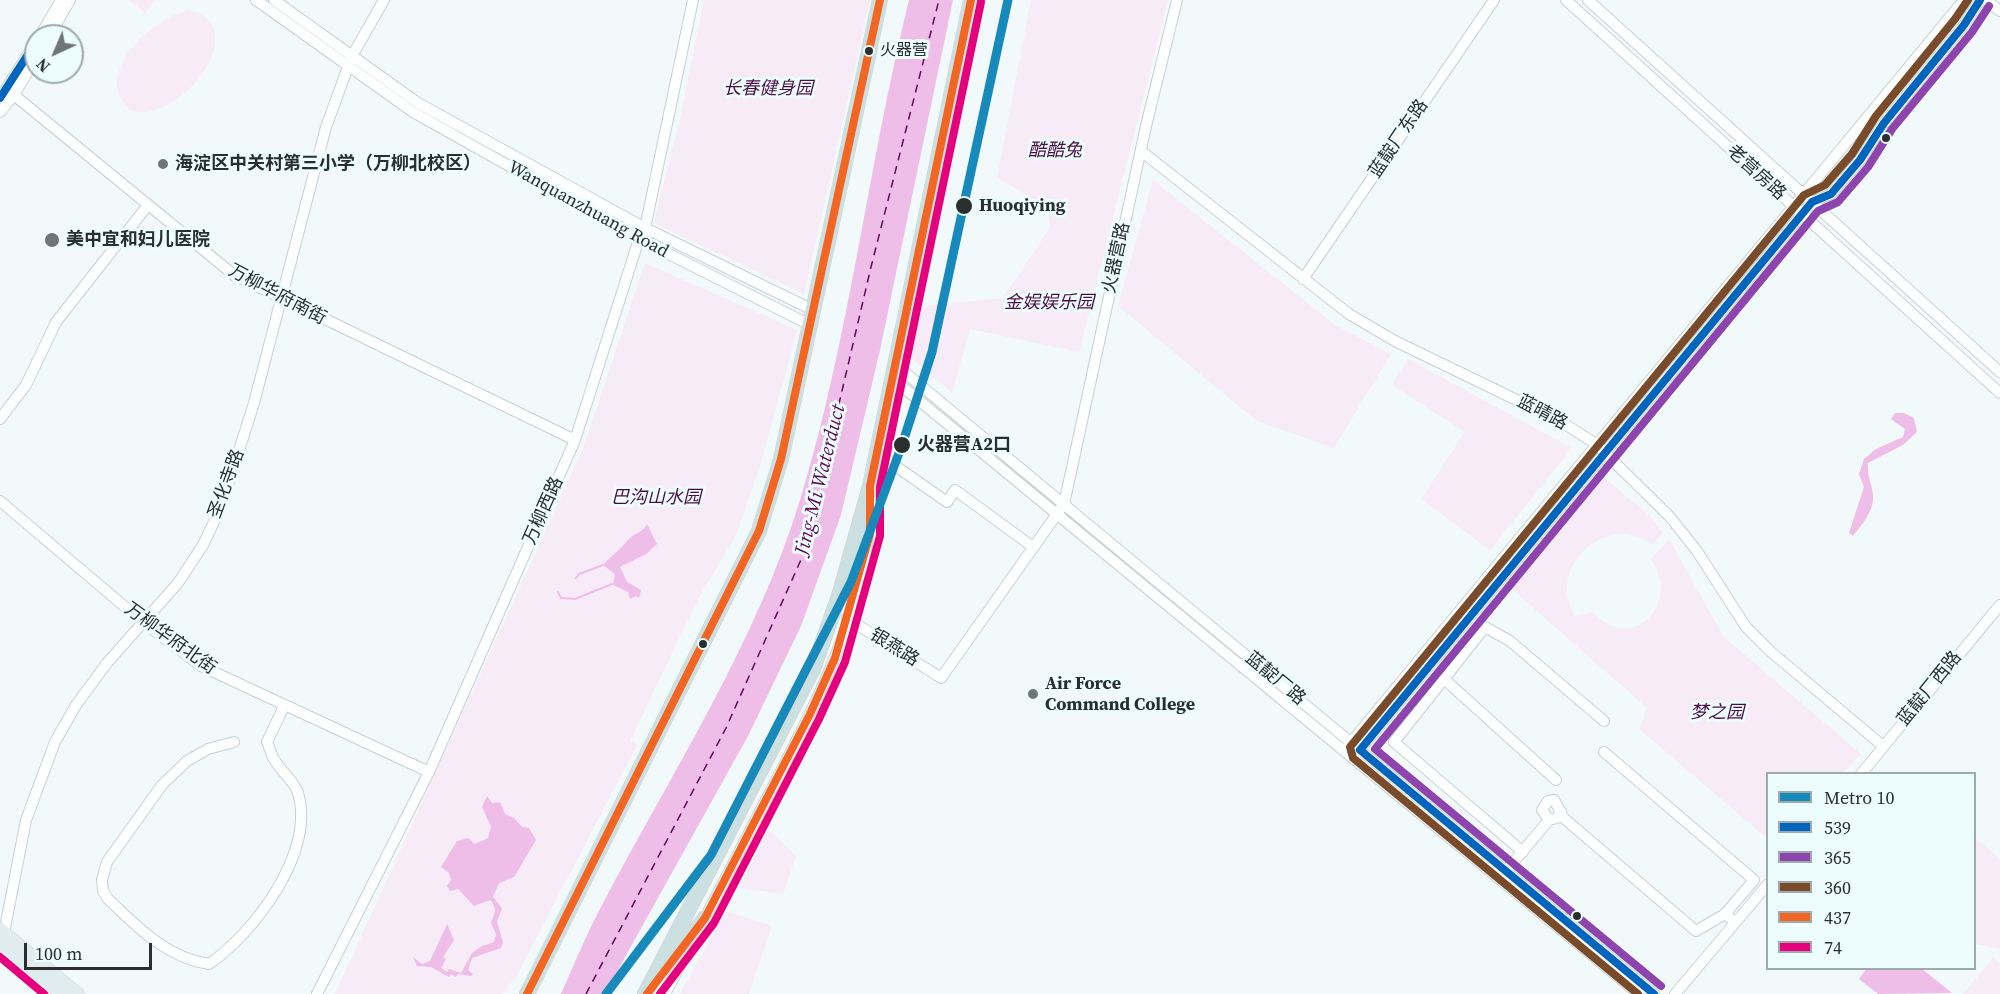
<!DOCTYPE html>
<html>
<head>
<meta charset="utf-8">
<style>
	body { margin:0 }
	#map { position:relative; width:2000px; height:994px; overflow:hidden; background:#f1f9fa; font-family:"Source Serif 4",serif }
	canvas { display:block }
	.legend { position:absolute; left:1766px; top:772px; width:210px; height:198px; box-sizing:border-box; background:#edfcfe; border:2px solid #9faaab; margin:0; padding:8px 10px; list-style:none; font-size:18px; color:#292e2f }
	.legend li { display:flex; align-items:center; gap:12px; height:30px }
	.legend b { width:30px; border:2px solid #9faaab }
	.north { position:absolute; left:24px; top:24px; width:60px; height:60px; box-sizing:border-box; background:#edfcfe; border:2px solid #9faaab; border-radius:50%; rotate:224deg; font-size:16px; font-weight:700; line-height:24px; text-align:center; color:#292e2f }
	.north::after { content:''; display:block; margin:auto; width:21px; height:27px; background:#6f7576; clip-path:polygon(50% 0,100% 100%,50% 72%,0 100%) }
	.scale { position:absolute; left:24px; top:943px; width:128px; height:27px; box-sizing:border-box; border:3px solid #292e2f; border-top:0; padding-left:8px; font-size:18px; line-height:21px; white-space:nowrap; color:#292e2f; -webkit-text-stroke:4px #edfcfe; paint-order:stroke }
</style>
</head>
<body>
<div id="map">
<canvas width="2000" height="994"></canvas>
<ul class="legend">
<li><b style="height:8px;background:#178abb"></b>Metro 10</li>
<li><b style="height:8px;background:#0065bd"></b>539</li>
<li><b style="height:8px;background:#8e44ad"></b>365</li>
<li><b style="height:8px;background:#7a4b2a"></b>360</li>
<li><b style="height:8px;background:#f26522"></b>437</li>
<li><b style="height:8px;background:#e5007d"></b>74</li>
</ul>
<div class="north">N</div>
<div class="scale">100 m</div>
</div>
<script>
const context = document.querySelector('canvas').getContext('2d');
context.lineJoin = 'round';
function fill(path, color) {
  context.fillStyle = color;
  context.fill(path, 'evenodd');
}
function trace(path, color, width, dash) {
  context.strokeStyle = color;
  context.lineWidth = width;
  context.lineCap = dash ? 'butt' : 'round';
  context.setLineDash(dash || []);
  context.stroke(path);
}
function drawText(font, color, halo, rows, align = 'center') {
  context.font = font + ' "Source Serif 4","Noto Sans SC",serif';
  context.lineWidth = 6;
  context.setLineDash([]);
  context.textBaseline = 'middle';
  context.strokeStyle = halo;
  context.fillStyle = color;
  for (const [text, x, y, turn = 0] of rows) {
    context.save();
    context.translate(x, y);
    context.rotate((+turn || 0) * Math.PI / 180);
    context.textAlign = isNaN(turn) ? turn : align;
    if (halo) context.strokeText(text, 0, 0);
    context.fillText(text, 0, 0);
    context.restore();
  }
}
fill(new Path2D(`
	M 129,0 L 155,0 L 145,13 Z
	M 704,0 L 870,0 L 804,294 L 654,223 L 679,123 Z
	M 1031,0 L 1168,0 L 1079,352 L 970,329 L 952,393 L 909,356 L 923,306 L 1003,298 L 1050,227 L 1047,207 L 997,178 Z
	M 189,10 C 257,28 177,128 130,110 C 90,74 152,18 189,10 Z
	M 1153,180 L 1335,325 L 1391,354 L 1334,448 L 1257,421 L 1118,306 Z
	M 645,263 L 797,330 L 760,466 L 737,533 L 697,601 L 630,741 L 637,745 L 517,975 L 503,994 L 335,994 L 584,446 Z
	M 1408,359 L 1572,448 L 1490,550 L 1421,499 L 1465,432 L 1392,385 Z
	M 1601,475 L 1649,515 L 1663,533 L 1653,544 C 1646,541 1639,536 1631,535 C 1597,528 1561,562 1568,598 C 1569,604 1572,610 1574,616 L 1593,612 C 1632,655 1682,604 1651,559 L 1669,539 L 1723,636 L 1861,754 L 1843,773 L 1768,774 L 1767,838 L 1639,729 L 1647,708 L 1506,584 Z
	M 768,829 L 796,856 L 783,894 L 739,888 Z
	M 1974,837 L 2000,859 L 2000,949 L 1975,944 Z
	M 726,911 L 772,926 L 749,994 L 680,994 Z
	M 1993,958 L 2000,964 L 2000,994 L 1963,994 Z`), '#f7ebf8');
fill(new Path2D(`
	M 909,0 L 953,0 L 880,350 L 841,515 L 801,626 L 748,736 L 619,968 L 609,994 L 561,994 C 574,965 586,935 601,907 C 671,773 755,646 800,500 C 850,337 868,165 909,0 Z
	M 1895,413 L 1904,413 L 1914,418 L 1917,432 L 1903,445 L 1868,463 C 1867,479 1873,485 1873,497 C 1874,511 1861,526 1853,536 L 1849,533 L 1864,487 L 1859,474 L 1864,459 L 1876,449 L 1903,437 L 1905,429 L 1891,419 Z
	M 647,524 L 657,544 L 646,554 L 620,567 L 627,582 L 641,590 L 639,598 L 636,596 L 630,599 L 628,592 L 613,585 L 615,574 L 603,565 C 612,555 619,551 628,540 C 634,533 643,533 647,524 Z
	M 487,796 L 492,803 L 500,802 L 505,814 L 514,818 L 522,827 L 529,828 L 536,840 L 514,877 L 499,883 L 493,897 L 502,908 L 497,922 L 503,942 L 501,948 L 472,958 L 468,970 L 473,974 L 471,976 L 458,974 L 456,977 L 451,974 L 449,977 L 431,967 L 417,966 L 413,957 L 422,964 L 430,961 L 447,924 L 454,940 L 443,957 L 446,959 L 441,968 L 447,972 L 449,969 L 461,973 L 472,953 L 482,946 L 494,942 L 496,934 L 491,923 C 495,913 498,908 490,900 L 474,906 L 458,889 L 450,891 L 447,886 L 451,880 L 449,873 L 441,867 L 457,841 L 468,838 L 475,844 L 488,838 L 491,827 L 482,807 Z
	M 1867,968 L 1922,969 L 1952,993 L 1878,994 L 1859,979 Z`), '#eebee8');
trace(new Path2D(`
	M 576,578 L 579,574 L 603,565
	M 558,592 L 561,598 L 575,599 L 612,584`), '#eebee8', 2);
trace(new Path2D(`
	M 586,994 L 726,728 L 804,553 L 871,267 L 939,0`), '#5f0a58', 1.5, [8, 6]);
const minor = new Path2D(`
	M 256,0 L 413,112 L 639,239 L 810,325
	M 274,0 L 418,103 L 645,228 L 813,310
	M 1566,0 L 2000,393
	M 1588,0 L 2000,372
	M 1986,0 L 2000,11
	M 40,36 L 61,0
	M 49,36 L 70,0
	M 14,95 L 234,275 L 575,440
	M 0,98 L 36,42
	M 0,112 L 14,95 L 36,58
	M 1141,151 L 1349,314 L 1395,341 L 1560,421 L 1596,444 L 1670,517 L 1697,551 L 1746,627 L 1770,651 L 1883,746
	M 1303,279 L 1494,0
	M 896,365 L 1654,994
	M 893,379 L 1639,994
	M 0,419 L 26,385 L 56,322 L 148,205
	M 877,453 L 947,502 L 955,490 L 1033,547
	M 0,501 L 144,623 L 201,666 L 429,772
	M 847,618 L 941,678 L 1064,504 L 1146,126 L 1177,0
	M 1444,679 L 1394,742 L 1523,852
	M 234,742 L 208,749 L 187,761 L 162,785 L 107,862 L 102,880 L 103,891 L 108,899 C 137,927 167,958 209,964 C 254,933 316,852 298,793 C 294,780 280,771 274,759 C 271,754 269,747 267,742 L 284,706
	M 1344,751 L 1964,0
	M 1604,752 L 1754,880 L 1725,914
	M 1353,758 L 1812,202 L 1831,194 L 1860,160 L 1884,123 L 1964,25 L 1980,0
	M 1861,774 L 2000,605
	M 1556,780 L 1444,679 L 1485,627 L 1510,641 L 1604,721
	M 1559,814 L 1696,931 L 1725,914 L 1735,922
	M 1505,877 L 1506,871 L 1549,820 L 1557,818 L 1561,812 L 1554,800 L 1548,801 L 1542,810 L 1549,820
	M 703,922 C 725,880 746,838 768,796 C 814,708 871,601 870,500
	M 4,933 L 26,820 L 55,742 L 76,705 L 107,663 L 178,583 L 203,545 L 221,507 L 254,403 L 326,127 L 352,56 L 384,0
	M 317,994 L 429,772 L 575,440 L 639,239 L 645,228 L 693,0
	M 665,994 L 690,946
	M 1675,994 L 1768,884`);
const major = new Path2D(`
	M 0,930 L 77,994
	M 0,943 L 60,994`);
const highway = new Path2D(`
	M 667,968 L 705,918
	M 527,994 L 759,531 L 781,459 L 880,0
	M 645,994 L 813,669 L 839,596 L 870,486 L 971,0`);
trace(minor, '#cad0d1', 12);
trace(major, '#cfd3d4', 15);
trace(highway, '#cfd3d4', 16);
trace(minor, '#fdfefe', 10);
trace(major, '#e0ecee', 14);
trace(highway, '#cce0e2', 15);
trace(new Path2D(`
	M 0,98 L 36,42
	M 1654,994 L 1360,750 L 1812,202 L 1831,194 L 1860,160 L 1884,123 L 1964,25 L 1980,0`), '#0065bd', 8);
trace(new Path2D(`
	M 1661,986 L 1375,749 L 1818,211 L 1838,202 L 1868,167 L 1892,129 L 1972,32 L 1989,6`), '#8e44ad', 8);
trace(new Path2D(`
	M 1638,994 L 1353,758 L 1350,747 L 1804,195 L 1825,185 L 1852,154 L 1876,116 L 1955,19 L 1968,0`), '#7a4b2a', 8);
trace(new Path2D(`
	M 527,994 L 759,531 L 781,459 L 880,0
	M 647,994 L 705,918 L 810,714 L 835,658 L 870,534 L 870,486 L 971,0`), '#f26522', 8);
trace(new Path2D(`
	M 0,957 L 44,994
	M 660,994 L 714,923 L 819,719 L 845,662 L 880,536 L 880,487 L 981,2`), '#e5007d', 8);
trace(new Path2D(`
	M 606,994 L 711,855 L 851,582 L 902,445 L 932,352 L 1008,0`), '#178abb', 9);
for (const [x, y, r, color] of [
	[869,51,5,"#292e2f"],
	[1886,138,5,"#292e2f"],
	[163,164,6,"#6f7576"],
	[964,206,9,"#292e2f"],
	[52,240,8,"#6f7576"],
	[902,445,9,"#292e2f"],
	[703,644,5,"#292e2f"],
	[1033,694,6,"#6f7576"],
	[1577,916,5,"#292e2f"]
]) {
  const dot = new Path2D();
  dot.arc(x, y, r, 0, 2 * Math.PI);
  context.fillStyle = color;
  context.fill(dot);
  trace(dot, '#edfcfe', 2);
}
drawText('16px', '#292e2f', '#edfcfe', [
	["火器营",880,51]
], 'left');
drawText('italic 18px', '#4b0d45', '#edfcfe', [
	["长春健身园",768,89],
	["酷酷兔",1055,151],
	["金娱娱乐园",1049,303],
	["巴沟山水园",656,498],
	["梦之园",1717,713]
]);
drawText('18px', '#292e2f', '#edfcfe', [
	["蓝靛厂东路",1399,139,-56],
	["老营房路",1756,173,42],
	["Wanquanzhuang Road",588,210,29],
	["火器营路",1117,258,-78],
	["万柳华府南街",277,295,28],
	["蓝晴路",1542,413,28],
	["圣化寺路",227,484,-70],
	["万柳西路",544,511,-66],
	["万柳华府北街",170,639,36],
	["银燕路",894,648,32],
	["蓝靛厂路",1275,679,40],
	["蓝靛厂西路",1930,689,-51]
]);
drawText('bold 18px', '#292e2f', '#edfcfe', [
	["海淀区中关村第三小学（万柳北校区）",175,164],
	["美中宜和妇儿医院",66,240],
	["Air Force",1045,684],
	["Command College",1045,705]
], 'left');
drawText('bold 18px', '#292e2f', '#edfcfe', [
	["Huoqiying",979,206],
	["火器营A2口",917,445]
], 'left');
drawText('italic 20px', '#5f0a58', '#edfcfe', [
	["Jing-Mi Waterduct",821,480,-76]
]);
</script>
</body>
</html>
